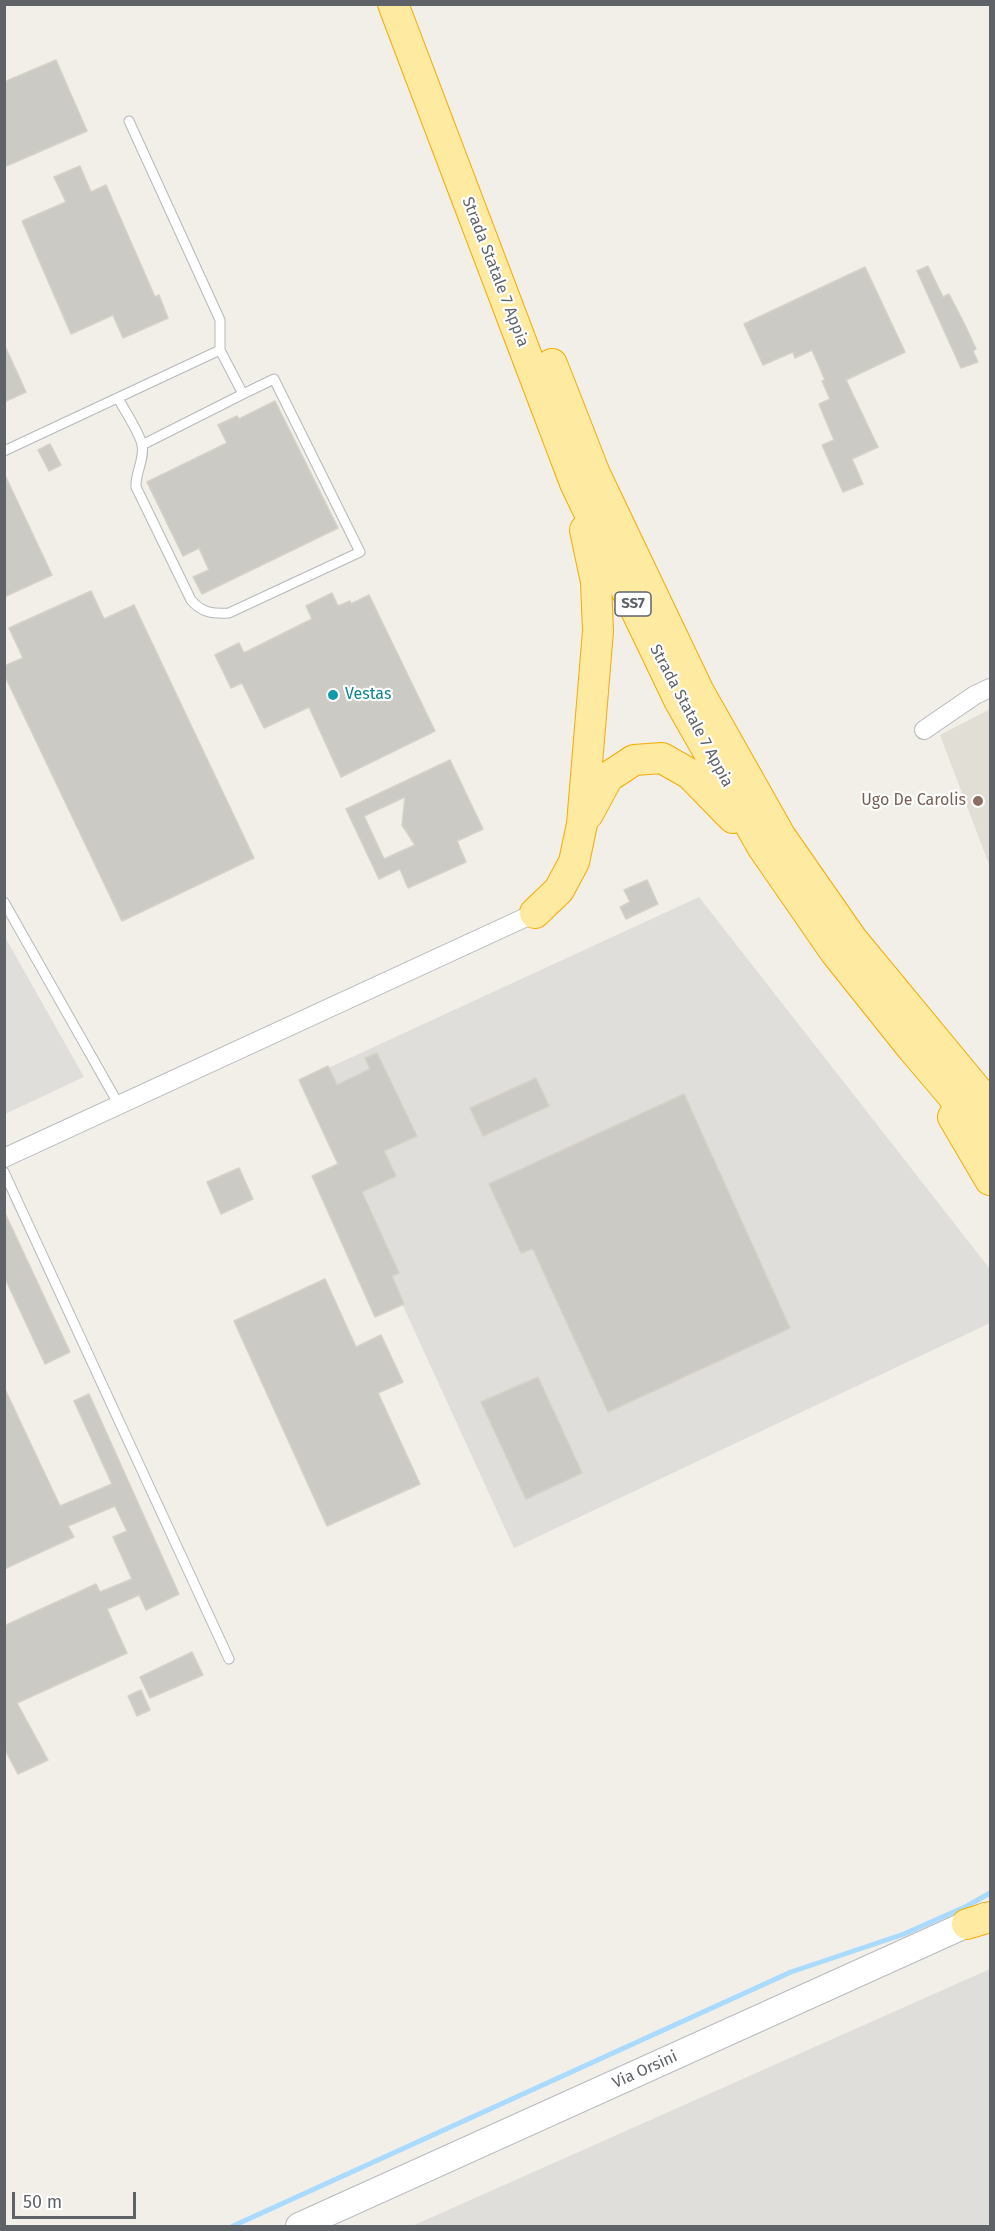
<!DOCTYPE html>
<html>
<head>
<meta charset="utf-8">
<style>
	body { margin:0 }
	#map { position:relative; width:995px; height:2231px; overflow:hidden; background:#f1efe8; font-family:"Fira Sans",sans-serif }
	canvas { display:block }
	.frame { position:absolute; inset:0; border:6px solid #5f6368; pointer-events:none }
	.scale { position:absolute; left:12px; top:2192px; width:124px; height:27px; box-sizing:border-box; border:3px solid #5f6368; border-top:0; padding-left:8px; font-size:18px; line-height:21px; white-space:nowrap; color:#5f6368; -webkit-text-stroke:4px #fff; paint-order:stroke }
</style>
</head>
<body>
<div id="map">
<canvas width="995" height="2231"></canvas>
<div class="frame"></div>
<div class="scale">50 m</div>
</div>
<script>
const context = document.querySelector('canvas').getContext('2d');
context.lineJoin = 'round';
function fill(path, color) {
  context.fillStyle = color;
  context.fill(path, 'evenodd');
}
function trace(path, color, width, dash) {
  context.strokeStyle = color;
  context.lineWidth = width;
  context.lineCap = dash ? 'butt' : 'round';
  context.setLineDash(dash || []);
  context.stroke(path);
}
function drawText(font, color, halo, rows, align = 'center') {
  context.font = font + ' "Fira Sans",sans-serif';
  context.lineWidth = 4.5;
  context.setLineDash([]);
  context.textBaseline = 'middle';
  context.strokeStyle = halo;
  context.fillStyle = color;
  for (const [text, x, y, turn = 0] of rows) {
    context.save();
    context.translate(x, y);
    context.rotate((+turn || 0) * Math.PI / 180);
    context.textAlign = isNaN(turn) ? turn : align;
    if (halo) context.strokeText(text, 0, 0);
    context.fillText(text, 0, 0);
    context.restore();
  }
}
fill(new Path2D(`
	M 699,897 L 990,1269 L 990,1323 L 514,1548 L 300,1081 Z
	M 5,937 L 84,1077 L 5,1114 L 4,1114 Z
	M 990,1969 L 990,2226 L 412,2226 Z`), '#e0deda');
fill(new Path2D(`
	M 990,709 L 990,867 L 940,735 Z`), '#e1ded6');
trace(new Path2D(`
	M 233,2226 L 791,1972 L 904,1934 L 967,1906 L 990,1893`), '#aadaff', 5);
const building = new Path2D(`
	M 56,60 L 87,131 L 4,167 L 4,82 Z
	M 80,166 L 91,192 L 106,185 L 155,297 L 159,295 L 168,318 L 123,338 L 113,315 L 71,334 L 22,221 L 66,202 L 54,177 Z
	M 928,266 L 943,297 L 949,294 L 965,325 L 976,349 L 973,351 L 978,362 L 961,368 L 917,271 Z
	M 865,267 L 905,352 L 846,380 L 878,447 L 852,459 L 863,484 L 843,492 L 822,445 L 834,440 L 819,404 L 830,399 L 822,381 L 825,380 L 812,350 L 795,358 L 793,352 L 763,365 L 744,324 Z
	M 4,344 L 26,392 L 4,402 Z
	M 275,401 L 338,528 L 202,594 L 193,577 L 209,570 L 199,548 L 183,556 L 147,482 L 227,443 L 218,425 L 237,416 L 239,419 Z
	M 50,444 L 61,465 L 49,471 L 38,450 Z
	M 4,473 L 52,575 L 4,597 Z
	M 91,591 L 104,619 L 134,605 L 254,858 L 122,921 L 4,674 L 4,666 L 23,658 L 9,628 Z
	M 332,593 L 338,606 L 350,601 L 351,604 L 369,595 L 435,731 L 341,777 L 309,707 L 264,728 L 242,683 L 231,688 L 215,655 L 239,643 L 244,653 L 312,619 L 306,606 Z
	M 450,760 L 483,829 L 457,841 L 466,862 L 408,888 L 400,869 L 379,879 L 346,809 ZM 405,797 L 402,825 L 415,845 L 384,859 L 364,816 Z
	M 647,880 L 658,904 L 626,919 L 620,907 L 630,902 L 624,890 Z
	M 377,1053 L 417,1136 L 384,1151 L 396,1176 L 362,1192 L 399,1273 L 392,1276 L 404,1304 L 375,1317 L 312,1176 L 338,1164 L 299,1080 L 328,1066 L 337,1085 L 370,1069 L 365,1058 Z
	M 536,1078 L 549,1106 L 483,1136 L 470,1108 Z
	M 684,1094 L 790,1328 L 608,1412 L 533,1249 L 521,1253 L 489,1184 Z
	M 239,1168 L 253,1199 L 221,1214 L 207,1182 Z
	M 4,1211 L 70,1352 L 45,1364 L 4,1276 Z
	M 325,1279 L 356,1347 L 381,1335 L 403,1382 L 378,1393 L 420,1484 L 327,1526 L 234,1321 Z
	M 538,1377 L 582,1473 L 526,1499 L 481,1402 Z
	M 4,1387 L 60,1506 L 112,1484 L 74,1401 L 89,1394 L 179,1594 L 146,1610 L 139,1595 L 107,1609 L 127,1653 L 17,1703 L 48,1760 L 18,1774 L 4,1748 L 4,1626 L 96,1584 L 100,1592 L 132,1579 L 113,1537 L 127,1531 L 115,1506 L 68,1526 L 74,1537 L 4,1569 Z
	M 192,1652 L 203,1675 L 150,1698 L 140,1677 Z
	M 141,1690 L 150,1710 L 137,1716 L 128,1696 Z`);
fill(building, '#cccac5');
trace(building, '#d6d1c6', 1.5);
const service = new Path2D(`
	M 118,398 C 124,410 140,433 142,445 C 145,459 135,473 136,487 L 191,600 C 202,613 213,614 229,613 L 360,552 L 274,379 L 243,394 L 220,350
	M 142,445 L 243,394
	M 4,451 L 220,350 L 220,320 L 129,121
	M 4,902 L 119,1105
	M 4,1172 L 229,1659`);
const minor = new Path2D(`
	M 924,730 L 975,695 L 990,688
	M 4,1158 L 535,913`);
const secondary = new Path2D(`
	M 299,2226 L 985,1916`);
const trunk = new Path2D(`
	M 393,4 L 575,483 L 679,700 L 763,848 L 835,952 L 911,1047 L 990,1140
	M 552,364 L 595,474 L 698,690 L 781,837 L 852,939 L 990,1106
	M 588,814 L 608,777 L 634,760 L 662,758 L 690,774 L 733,818
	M 535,913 L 559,890 L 574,862 L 582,824 L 598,631 L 596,582 L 585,530
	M 953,1117 L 990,1180
	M 967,1924 L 990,1917`);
trace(service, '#b5b8bc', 11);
trace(minor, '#b5b8bc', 20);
trace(secondary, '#b6babf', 28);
trace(trunk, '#f9ab00', 32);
trace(service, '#fff', 9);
trace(minor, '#fff', 18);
trace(secondary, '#fff', 26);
trace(trunk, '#feeaa1', 30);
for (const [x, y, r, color] of [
	[333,695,6,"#0f9aa8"],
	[978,801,6,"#8d6e63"]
]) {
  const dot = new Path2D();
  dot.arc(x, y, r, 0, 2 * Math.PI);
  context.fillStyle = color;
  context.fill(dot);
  trace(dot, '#fff', 2);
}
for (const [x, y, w] of [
	[633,604,36]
]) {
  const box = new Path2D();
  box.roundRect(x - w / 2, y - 12, w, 24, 4.5);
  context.fillStyle = '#fff';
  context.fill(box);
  trace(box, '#5f6368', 1.5);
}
drawText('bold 15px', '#5f6368', null, [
	["SS7",633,604]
]);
drawText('16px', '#5f6368', '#fff', [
	["Strada Statale 7 Appia",495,272,69],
	["Strada Statale 7 Appia",691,716,62],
	["Via Orsini",645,2070,-24]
]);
drawText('16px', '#0d838f', '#fff', [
	["Vestas",345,695]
], 'left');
drawText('16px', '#785e54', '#fff', [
	["Ugo De Carolis",966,801]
], 'right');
</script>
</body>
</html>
